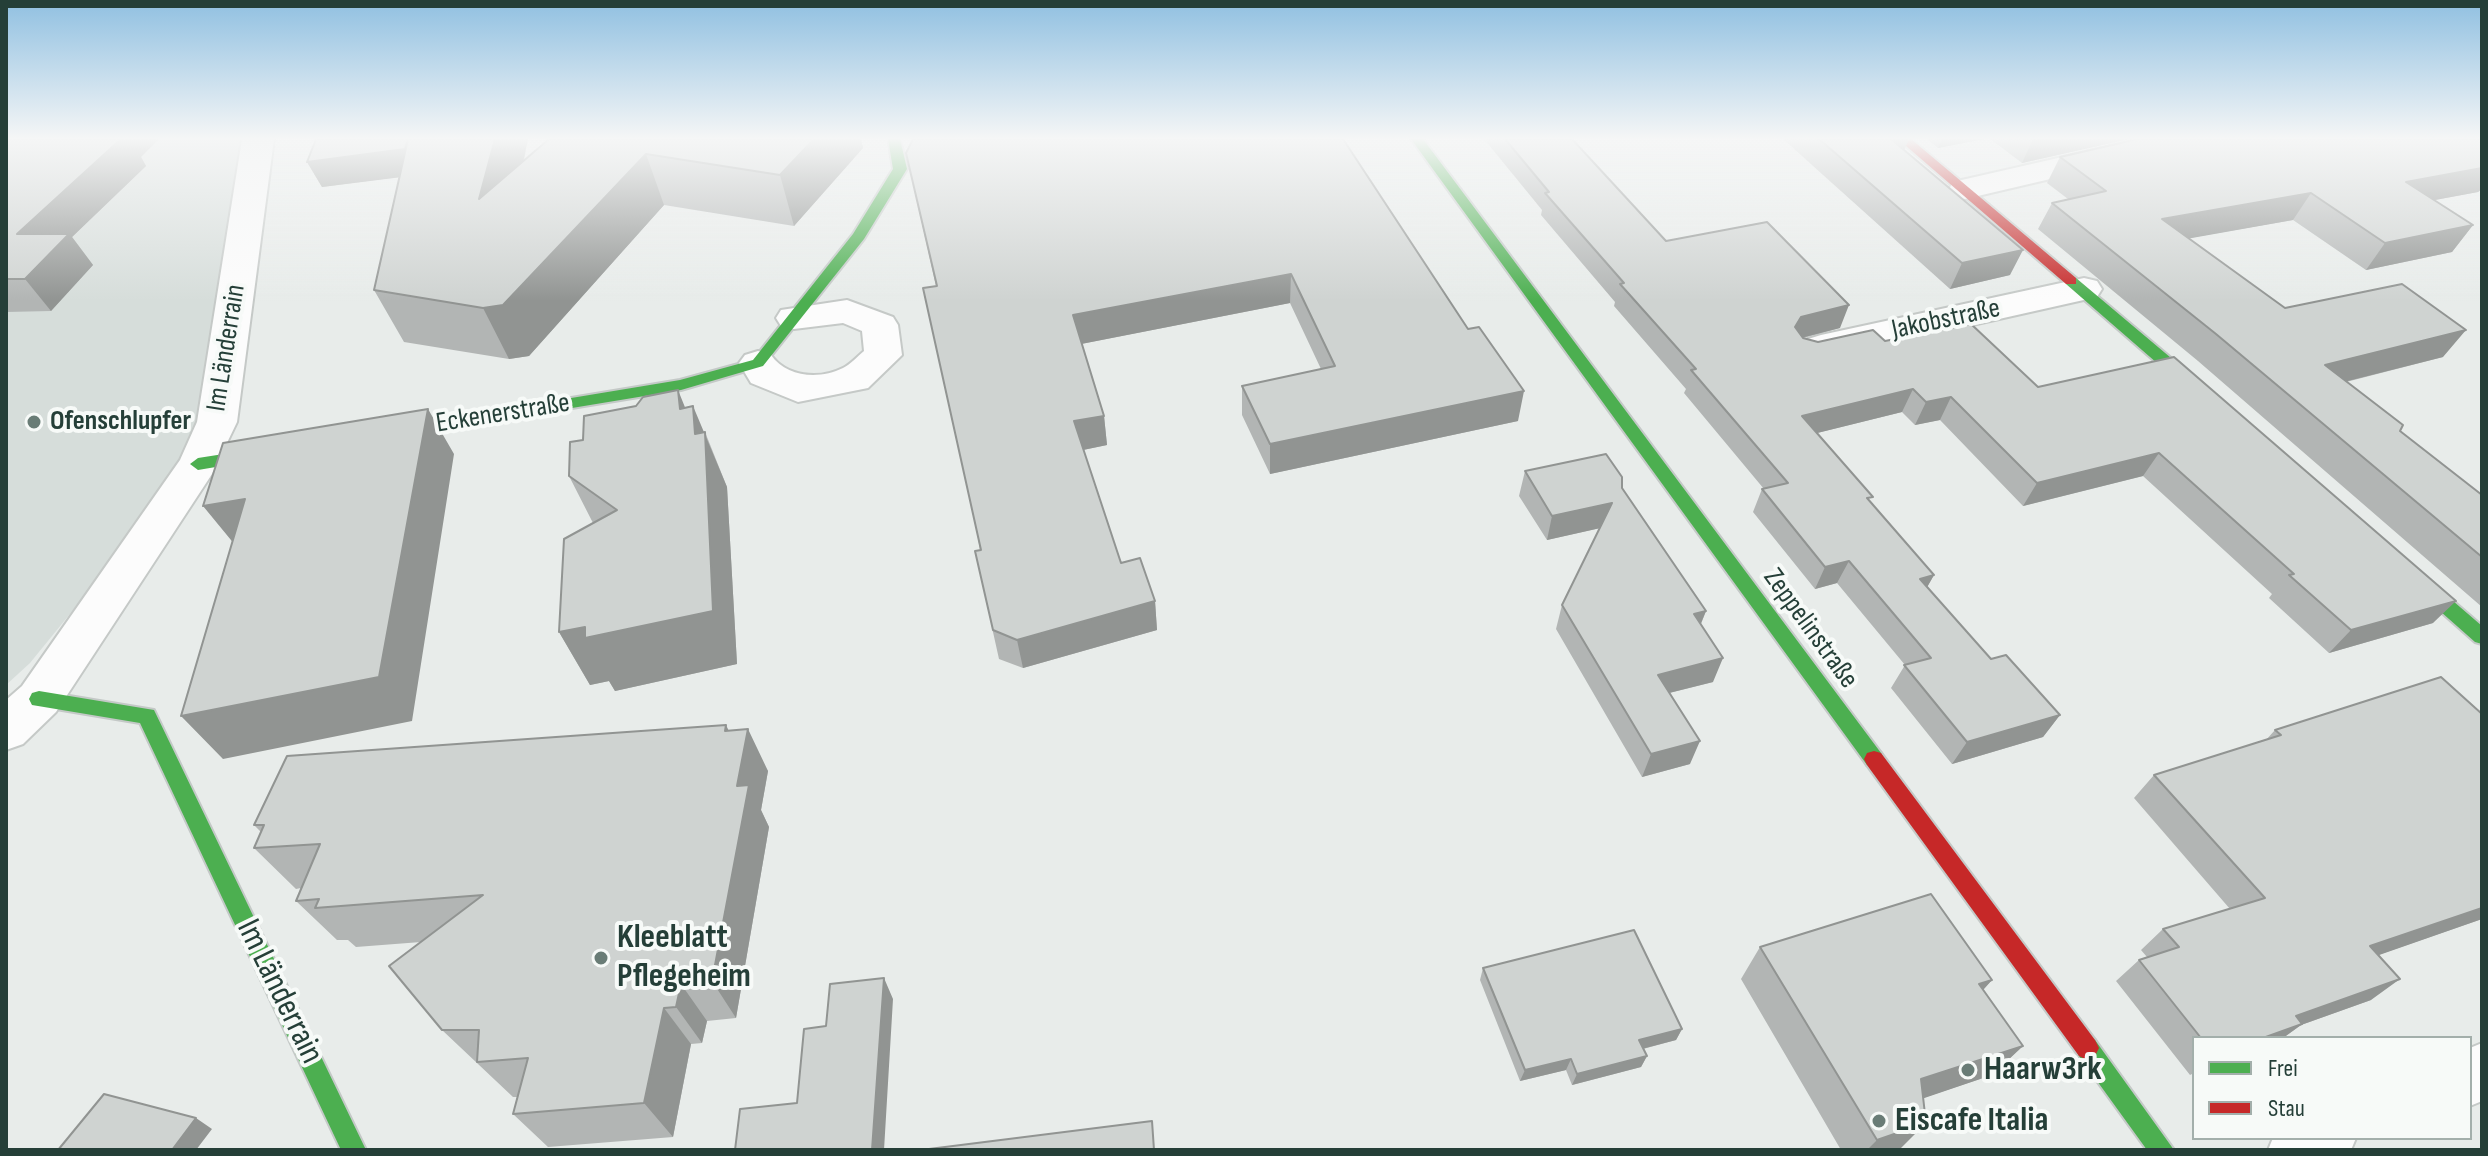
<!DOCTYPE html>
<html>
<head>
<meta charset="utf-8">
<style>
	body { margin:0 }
	#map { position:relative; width:2488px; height:1156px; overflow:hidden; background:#e8ecea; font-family:"Sofia Sans Condensed",sans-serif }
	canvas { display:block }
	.frame { position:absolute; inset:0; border:8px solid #253f38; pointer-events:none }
	.legend { position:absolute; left:2192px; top:1036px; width:280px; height:104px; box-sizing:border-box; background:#f7faf8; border:2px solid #a3afab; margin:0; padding:10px 14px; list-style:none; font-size:24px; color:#253f38 }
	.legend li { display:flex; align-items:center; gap:16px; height:40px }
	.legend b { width:40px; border:2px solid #a3afab }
</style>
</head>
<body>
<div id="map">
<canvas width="2488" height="1156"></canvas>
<div class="frame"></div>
<ul class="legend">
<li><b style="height:10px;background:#4caf50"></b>Frei</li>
<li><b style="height:10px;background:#c62828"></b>Stau</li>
</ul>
</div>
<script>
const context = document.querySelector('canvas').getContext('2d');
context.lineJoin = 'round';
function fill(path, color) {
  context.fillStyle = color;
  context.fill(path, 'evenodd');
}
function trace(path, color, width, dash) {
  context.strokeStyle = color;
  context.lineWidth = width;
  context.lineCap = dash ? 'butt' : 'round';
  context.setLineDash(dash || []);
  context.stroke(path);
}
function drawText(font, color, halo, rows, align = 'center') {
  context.font = font + ' "Sofia Sans Condensed",sans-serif';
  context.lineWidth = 8;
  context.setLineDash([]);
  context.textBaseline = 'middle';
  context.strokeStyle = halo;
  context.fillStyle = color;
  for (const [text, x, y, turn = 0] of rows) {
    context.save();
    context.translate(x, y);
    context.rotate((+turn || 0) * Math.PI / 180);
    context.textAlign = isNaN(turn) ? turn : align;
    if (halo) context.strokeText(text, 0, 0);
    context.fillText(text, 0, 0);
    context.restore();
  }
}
fill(new Path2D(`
	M 6,139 L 243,139 L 192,464 L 30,663 L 6,685 Z`), '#d6ddda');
const street = new Path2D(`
	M 242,139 L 274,139 L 237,422 L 212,474 L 56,712 L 23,744 L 6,750 L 6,700 L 22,686 L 180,460 L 197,422 Z
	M 2141,139 L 2196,139 L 2191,146 L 1965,199 L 1953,196 L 1949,189 L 1953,182 Z
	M 2084,278 L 2097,281 L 2102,289 L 2097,297 L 1821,359 L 1808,355 L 1802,347 L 1808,339 L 1821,335 Z
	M 847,300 L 893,317 L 898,325 L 902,355 L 868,388 L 798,402 L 751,383 L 739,363 L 745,355 L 758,351 L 771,355 C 786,377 819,380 843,368 C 850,365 858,356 864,351 L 862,331 L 843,323 L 794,329 L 781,326 L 776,318 L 781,310 Z
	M 2482,1043 L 2482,1101 L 2470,1106 L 2470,1048 Z
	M 2273,1138 L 2356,1138 L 2351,1150 L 2268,1150 Z`);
const fast = new Path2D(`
	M 888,139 L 900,139 L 907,169 L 864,239 L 763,366 L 681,390 L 378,440 L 370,435 L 378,430 L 680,380 L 753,360 L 853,234 L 893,169 Z
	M 1411,139 L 1423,139 L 1881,753 L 1884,759 L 1881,765 L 1874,767 L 1867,765 Z
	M 2071,277 L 2076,278 L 2215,395 L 2217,399 L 2215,403 L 2203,403 L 2066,284 L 2066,278 Z
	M 275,446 L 283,452 L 281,456 L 198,470 L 190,464 L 198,458 Z
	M 2403,561 L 2409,563 L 2482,626 L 2482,644 L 2475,642 L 2397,573 L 2394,568 L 2397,563 Z
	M 39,691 L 154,710 L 366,1150 L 341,1150 L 140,723 L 32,705 L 29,699 L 32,693 Z
	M 2087,1036 L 2095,1040 L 2174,1150 L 2147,1150 L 2079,1056 L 2075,1048 L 2079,1040 Z`);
const jam = new Path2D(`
	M 1898,139 L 1911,139 L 2076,278 L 2076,284 L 2066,284 Z
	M 1874,751 L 1881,753 L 2095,1040 L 2099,1048 L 2095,1056 L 2087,1060 L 2079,1056 L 1867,765 L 1864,759 L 1867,753 Z`);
trace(street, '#c5c9c7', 4);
trace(fast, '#c4c9c7', 4);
trace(jam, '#c4c9c7', 4);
fill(street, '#fcfcfc');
fill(fast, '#4caf50');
fill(jam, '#c62828');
fill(new Path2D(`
	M 6,139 L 141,157 L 146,166 L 72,237 L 93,265 L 51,311 L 6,312 Z
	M 528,139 L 524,161 L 549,139 L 861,139 L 863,148 L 794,226 L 664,205 L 529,356 L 509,359 L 404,342 L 374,290 L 399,177 L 322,187 L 307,162 Z
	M 1343,139 L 1518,421 L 1270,474 L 1242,415 L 1242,386 L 1321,369 L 1290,303 L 1081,344 L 1104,416 L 1107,445 L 1083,450 L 1121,563 L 1155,601 L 1157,630 L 1023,668 L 999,659 L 975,551 L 980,550 L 936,286 L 906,153 L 913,141 Z
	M 1484,139 L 1572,139 L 1666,241 L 1840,328 L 1803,338 L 1818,342 L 1885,341 L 2038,387 L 2174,357 L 2433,623 L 2329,653 L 2269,598 L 2272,594 L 2143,476 L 2023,506 L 1940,420 L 1915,425 L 1902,412 L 1817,433 L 1870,502 L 1934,575 L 1927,587 L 1991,659 L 2060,715 L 2043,737 L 1952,764 L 1891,688 L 1905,665 L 1837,583 L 1815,589 L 1753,512 L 1762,489 L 1764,489 L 1684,393 L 1686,389 L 1614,306 L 1615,302 L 1541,215 L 1542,210 Z
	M 1783,139 L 1909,139 L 1904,150 L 2010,275 L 1950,289 Z
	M 1927,139 L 1984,139 L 1938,148 Z
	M 1990,139 L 2129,139 L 2022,163 Z
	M 2482,139 L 2482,189 L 2478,192 L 2434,200 L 2473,225 L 2452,252 L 2366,270 L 2293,220 L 2189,238 L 2285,308 L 2443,357 L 2346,382 L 2400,431 L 2482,495 L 2482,607 L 2198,361 L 2038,229 L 2052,203 L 2068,199 L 2047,183 L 2060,157 Z
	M 685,407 L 704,433 L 705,432 L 727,487 L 737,664 L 615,691 L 609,681 L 590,685 L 559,632 L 593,523 L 569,476 Z
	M 1525,471 L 1622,488 L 1706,611 L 1701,624 L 1713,682 L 1669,693 L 1690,764 L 1642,777 L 1556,629 L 1562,605 L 1600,528 L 1547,540 L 1519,496 Z
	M 2482,714 L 2482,919 L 2378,955 L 2371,1000 L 2301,1025 L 2283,1038 L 2194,1038 L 2194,1073 L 2190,1075 L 2116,981 L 2139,960 L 2147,957 L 2141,950 L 2163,929 L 2230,909 L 2134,798 L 2154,775 L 2266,740 L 2275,730 Z
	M 729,730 L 768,771 L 761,810 L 769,827 L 736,1018 L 707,1021 L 702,1043 L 691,1044 L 673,1137 L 548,1147 L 513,1114 L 517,1097 L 513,1097 L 442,1030 L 421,942 L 356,947 L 348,940 L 337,940 L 296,901 L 301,888 L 296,889 L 254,848 L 261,832 L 254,825 Z
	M 1760,947 L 1992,980 L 1983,990 L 2023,1046 L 1992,1075 L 1923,1098 L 1899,1150 L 1841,1150 L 1741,979 Z
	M 1483,968 L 1682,1029 L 1676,1040 L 1643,1049 L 1647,1056 L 1641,1067 L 1572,1085 L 1566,1070 L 1520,1081 L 1480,980 Z`), '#b2b5b4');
fill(new Path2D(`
	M 114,139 L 159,139 L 141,157 L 146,166 L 72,237 L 93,265 L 51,311 L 25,279 L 17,234 Z
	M 495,139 L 528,139 L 504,250 L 479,199 Z
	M 814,139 L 861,139 L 863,148 L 794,226 L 780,175 Z
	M 1885,139 L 1909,139 L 1902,155 Z
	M 1942,139 L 1984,139 L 1938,148 Z
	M 2033,139 L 2129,139 L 2022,163 Z
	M 405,149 L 418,175 L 322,187 L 307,162 Z
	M 646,154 L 664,205 L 529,356 L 509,359 L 483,308 Z
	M 2482,168 L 2482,189 L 2478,192 L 2387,209 L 2406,182 Z
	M 2311,193 L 2293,220 L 2147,246 L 2162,219 Z
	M 2473,225 L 2452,252 L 2366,270 L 2385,243 Z
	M 2023,250 L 2010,275 L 1950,289 L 1962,263 Z
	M 1291,274 L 1290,303 L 1076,345 L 1073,315 Z
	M 1849,305 L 1840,328 L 1793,340 L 1795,327 L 1801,317 Z
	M 2466,330 L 2443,357 L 2304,392 L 2325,365 Z
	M 1913,389 L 1902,412 L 1793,439 L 1802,416 Z
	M 678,390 L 695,432 L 693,406 L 727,487 L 737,664 L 615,691 L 609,681 L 590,685 L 559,632 L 585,627 L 680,409 Z
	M 1524,391 L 1518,421 L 1270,474 L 1270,444 Z
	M 1951,397 L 1940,420 L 1915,425 L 1926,402 Z
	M 428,409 L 454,454 L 412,721 L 223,759 L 181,716 Z
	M 1104,416 L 1107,445 L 1078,451 L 1074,421 Z
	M 2159,453 L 2143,476 L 2023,506 L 2037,483 Z
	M 245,499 L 240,551 L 203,506 Z
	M 1612,503 L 1605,527 L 1547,540 L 1552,516 Z
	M 1849,561 L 1837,583 L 1815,589 L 1825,567 Z
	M 1934,575 L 1921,598 L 1920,579 Z
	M 1155,601 L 1157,630 L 1023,668 L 1017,640 Z
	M 2456,601 L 2433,623 L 2329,653 L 2351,630 Z
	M 1706,611 L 1696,635 L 1694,614 Z
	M 1723,658 L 1713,682 L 1649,698 L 1658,675 Z
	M 2060,715 L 2043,737 L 1952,764 L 1967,742 Z
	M 726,725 L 742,758 L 748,729 L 768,771 L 761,810 L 769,827 L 736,1018 L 712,981 Z
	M 1700,741 L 1690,764 L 1642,777 L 1651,754 Z
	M 2482,908 L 2482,919 L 2342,968 L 2370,946 Z
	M 884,978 L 893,999 L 884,1150 L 872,1150 Z
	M 2400,979 L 2371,1000 L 2301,1025 L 2283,1038 L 2263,1038 L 2296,1016 Z
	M 1992,980 L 1964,1011 L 1979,984 Z
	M 681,984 L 707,1021 L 702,1043 L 676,1007 Z
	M 664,1008 L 691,1044 L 673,1137 L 644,1103 Z
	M 1682,1029 L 1676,1040 L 1634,1051 L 1639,1040 Z
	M 2023,1046 L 1992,1075 L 1895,1108 L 1921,1079 Z
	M 1647,1056 L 1641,1067 L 1572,1085 L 1577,1074 Z
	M 1571,1059 L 1566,1070 L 1520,1081 L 1525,1070 Z
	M 196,1118 L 212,1129 L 196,1150 L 172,1150 Z
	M 1926,1123 L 1899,1150 L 1867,1150 L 1877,1140 Z`), '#919492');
const building = new Path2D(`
	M 6,139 L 121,139 L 17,234 L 69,234 L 25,279 L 6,279 Z
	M 316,139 L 408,139 L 405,149 L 307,162 Z
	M 408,139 L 495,139 L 479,199 L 549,139 L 814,139 L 780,175 L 646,154 L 503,305 L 483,308 L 374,290 Z
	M 913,139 L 1343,139 L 1468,329 L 1479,327 L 1524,391 L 1270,444 L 1242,386 L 1335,366 L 1291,274 L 1073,315 L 1104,416 L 1074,421 L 1121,563 L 1140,558 L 1155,601 L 1017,640 L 993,630 L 975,551 L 981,550 L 923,288 L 937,286 L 906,153 Z
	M 1505,139 L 1572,139 L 1666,241 L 1767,222 L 1849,305 L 1801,317 L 1795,327 L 1803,338 L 1818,342 L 1873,330 L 1885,341 L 1971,324 L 2038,387 L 2174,357 L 2456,601 L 2351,630 L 2289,575 L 2294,574 L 2159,453 L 2037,483 L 1951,397 L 1926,402 L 1913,389 L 1802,416 L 1873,497 L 1867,498 L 1934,575 L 1920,579 L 1991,659 L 2006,655 L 2060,715 L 1967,742 L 1904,665 L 1931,658 L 1849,561 L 1825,567 L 1762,489 L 1788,483 L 1691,370 L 1696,369 L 1620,284 L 1624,283 L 1545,193 L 1549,192 Z
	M 1819,139 L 1891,139 L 2023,250 L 1962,263 Z
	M 2138,139 L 2482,139 L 2482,168 L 2406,182 L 2473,225 L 2385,243 L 2311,193 L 2162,219 L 2285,308 L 2402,284 L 2466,330 L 2325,365 L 2403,425 L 2400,431 L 2482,495 L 2482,557 L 2216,334 L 2052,203 L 2106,191 L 2060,157 Z
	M 678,390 L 680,409 L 693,406 L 695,434 L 705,432 L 713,611 L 585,638 L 585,627 L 559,632 L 564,539 L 617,510 L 569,476 L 570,442 L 583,440 L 584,416 L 636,406 L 643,397 Z
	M 428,409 L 379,677 L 181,716 L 245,499 L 203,506 L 223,443 Z
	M 1606,454 L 1622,477 L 1622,488 L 1706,611 L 1694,614 L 1723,658 L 1658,675 L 1700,741 L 1651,754 L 1562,605 L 1612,503 L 1552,516 L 1525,471 Z
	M 2441,677 L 2482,714 L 2482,908 L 2370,946 L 2400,979 L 2296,1016 L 2302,1024 L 2263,1038 L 2201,1038 L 2139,960 L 2179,947 L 2163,929 L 2265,898 L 2154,775 L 2281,735 L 2275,730 Z
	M 726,725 L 725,731 L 748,729 L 737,786 L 749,785 L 712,981 L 681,984 L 676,1007 L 664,1008 L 644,1103 L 513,1114 L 528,1058 L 477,1062 L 479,1030 L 442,1030 L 389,966 L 483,895 L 315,908 L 319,899 L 296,901 L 320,844 L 254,848 L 264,825 L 254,825 L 287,756 Z
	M 1931,894 L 1992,980 L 1979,984 L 2023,1046 L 1921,1079 L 1926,1123 L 1877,1140 L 1760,947 Z
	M 1634,930 L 1682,1029 L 1639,1040 L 1647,1056 L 1577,1074 L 1571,1059 L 1525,1070 L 1483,968 Z
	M 884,978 L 872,1150 L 735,1150 L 740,1109 L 797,1103 L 804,1029 L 826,1026 L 830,984 Z
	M 104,1094 L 196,1118 L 172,1150 L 58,1150 Z
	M 1152,1121 L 1154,1150 L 929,1150 L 929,1149 Z`);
fill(building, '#cfd3d1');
trace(building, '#919492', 2);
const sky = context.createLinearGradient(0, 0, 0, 301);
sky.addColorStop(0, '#90c0e1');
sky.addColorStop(0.46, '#f5f6f6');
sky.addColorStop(1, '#f5f6f600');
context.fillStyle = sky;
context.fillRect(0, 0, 2488, 301);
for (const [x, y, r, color] of [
	[34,422,8,"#697c76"],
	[601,958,8,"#697c76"],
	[1968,1070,8,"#697c76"],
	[1879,1121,8,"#697c76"]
]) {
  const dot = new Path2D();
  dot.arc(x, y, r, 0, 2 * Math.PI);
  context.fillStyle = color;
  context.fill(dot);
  trace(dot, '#f7faf8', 3);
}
drawText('28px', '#253f38', '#f7faf8', [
	["Jakobstraße",1946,320,-12],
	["Im Länderrain",227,348,-81],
	["Eckenerstraße",503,414,-9],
	["Zeppelinstraße",1810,629,54]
]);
drawText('bold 28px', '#253f38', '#f7faf8', [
	["Ofenschlupfer",50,422]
], 'left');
drawText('bold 34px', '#253f38', '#f7faf8', [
	["Kleeblatt",617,938],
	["Pflegeheim",617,977],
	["Haarw3rk",1984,1070],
	["Eiscafe Italia",1895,1121]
], 'left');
drawText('34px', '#253f38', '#f7faf8', [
	["Im Länderrain",279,992,64]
]);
</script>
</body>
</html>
